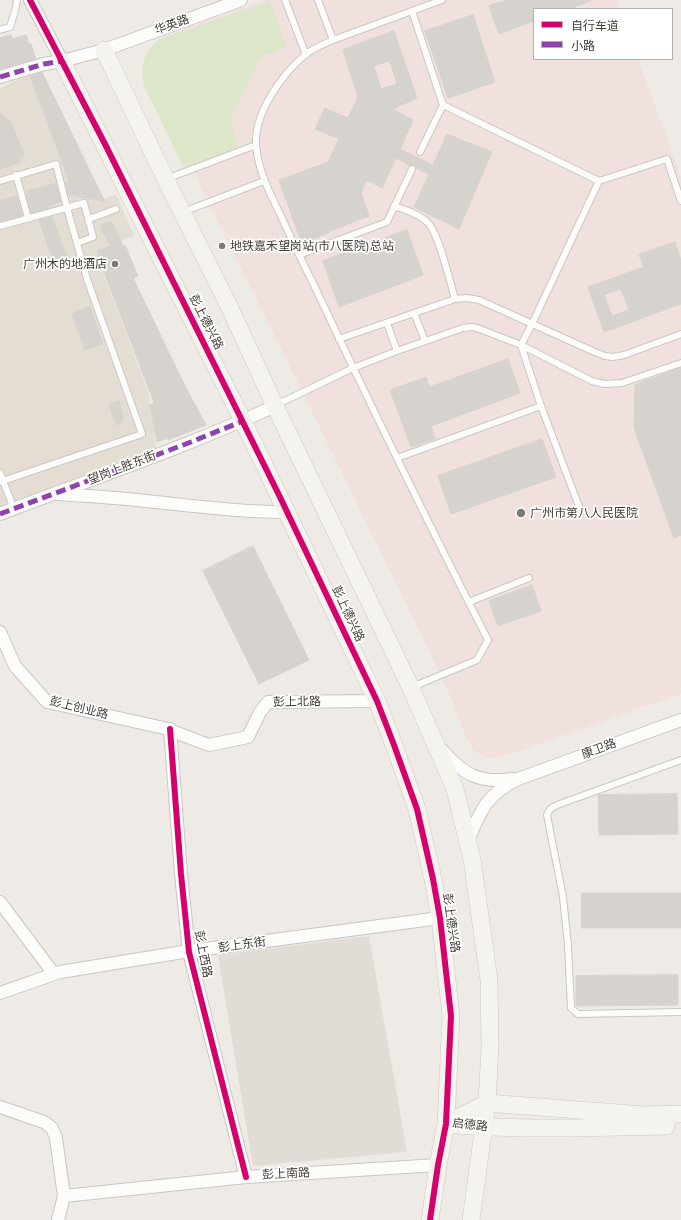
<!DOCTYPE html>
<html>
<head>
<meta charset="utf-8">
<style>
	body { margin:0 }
	#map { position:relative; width:681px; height:1220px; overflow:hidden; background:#eeebe7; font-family:Mulish,"Noto Sans SC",sans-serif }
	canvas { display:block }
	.legend { position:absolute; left:533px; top:8px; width:140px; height:52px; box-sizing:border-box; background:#fff; border:1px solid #b3b1ae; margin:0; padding:5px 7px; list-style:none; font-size:12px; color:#423c35 }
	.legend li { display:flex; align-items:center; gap:8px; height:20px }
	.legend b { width:20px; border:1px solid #b3b1ae }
</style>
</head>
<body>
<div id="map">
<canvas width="681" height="1220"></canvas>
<ul class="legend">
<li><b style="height:5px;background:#d6006c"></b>自行车道</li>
<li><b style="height:5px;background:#8e44ad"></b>小路</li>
</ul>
</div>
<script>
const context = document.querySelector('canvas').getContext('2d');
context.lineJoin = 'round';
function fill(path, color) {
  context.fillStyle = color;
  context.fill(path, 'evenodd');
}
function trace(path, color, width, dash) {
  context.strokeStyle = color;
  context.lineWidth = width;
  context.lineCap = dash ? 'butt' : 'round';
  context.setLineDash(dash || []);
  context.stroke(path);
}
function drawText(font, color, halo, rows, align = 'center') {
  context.font = font + ' Mulish,"Noto Sans SC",sans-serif';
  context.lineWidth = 3.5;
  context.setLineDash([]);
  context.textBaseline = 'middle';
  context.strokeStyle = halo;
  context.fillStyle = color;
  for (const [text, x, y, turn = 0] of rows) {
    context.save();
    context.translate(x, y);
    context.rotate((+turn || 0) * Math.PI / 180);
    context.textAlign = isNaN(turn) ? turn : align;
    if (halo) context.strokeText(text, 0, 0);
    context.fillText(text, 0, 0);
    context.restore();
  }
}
fill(new Path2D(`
	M 369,936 L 407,1152 L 253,1166 L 218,955 Z`), '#e1dcd5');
fill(new Path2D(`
	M 29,74 L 74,195 L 100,201 L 116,194 L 134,236 L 95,251 L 149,394 L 157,451 L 0,509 L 0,88 Z`), '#e4ddd3');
fill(new Path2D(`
	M 264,0 L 616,0 L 619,9 L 534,9 L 534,59 L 638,59 L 681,177 L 681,694 L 497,759 L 484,757 L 473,750 L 464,733 L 452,700 L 429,651 L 294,375 L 187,160 L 162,39 L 167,35 Z`), '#f0e1df');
fill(new Path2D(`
	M 270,1 L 287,47 L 261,57 L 239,101 L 231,119 L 238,147 L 184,168 L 145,88 C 139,70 143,51 160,39 Z`), '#dee6c9');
const building = new Path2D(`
	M 507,0 L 590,0 L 591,1 L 569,9 L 534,9 L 534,21 L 499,34 L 489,6 Z
	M 473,15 L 495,82 L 448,98 L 425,31 Z
	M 394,31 L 417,98 L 393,109 L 413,120 L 400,149 L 433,165 L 447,134 L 492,152 L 459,229 L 414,207 L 429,174 L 416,168 L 414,165 L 410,165 L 396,158 L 382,188 L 367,180 L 361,192 L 369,216 L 330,231 L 330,232 L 302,244 L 279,180 L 328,162 L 339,139 L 315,129 L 325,108 L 348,118 L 358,97 L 343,50 ZM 390,61 L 397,84 L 381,89 L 374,66 Z
	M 11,35 L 13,39 L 26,35 L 29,44 L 31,44 L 36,59 L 0,69 L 0,38 Z
	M 42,72 L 105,202 L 68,194 L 65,182 L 69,181 L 30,76 Z
	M 0,113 L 11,122 L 24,155 L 19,157 L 21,162 L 0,169 Z
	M 56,184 L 61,202 L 48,205 L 49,208 L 31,213 L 26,194 L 29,193 L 28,191 Z
	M 17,196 L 22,215 L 0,221 L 0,201 Z
	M 52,216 L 67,258 L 54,263 L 39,220 Z
	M 112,222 L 123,246 L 125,245 L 138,276 L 134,277 L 134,280 L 186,388 L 206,425 L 168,440 L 167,438 L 157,442 L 150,405 L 154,404 L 153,400 L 96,251 L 110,246 L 101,226 Z
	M 407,230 L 423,275 L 339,307 L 323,261 Z
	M 675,242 L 681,260 L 681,304 L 604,332 L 588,287 L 644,267 L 639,255 ZM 621,289 L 629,310 L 612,316 L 604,295 Z
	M 90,307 L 103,344 L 85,350 L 72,314 Z
	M 508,359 L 520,393 L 431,426 L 435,439 L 411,447 L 390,390 L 426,377 L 429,387 Z
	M 681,368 L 681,535 L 674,538 L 634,428 L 635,385 Z
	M 119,401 L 123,417 L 122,422 L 116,425 L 109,405 Z
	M 542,439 L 556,477 L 451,514 L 438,476 Z
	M 253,546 L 309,660 L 259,684 L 203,571 Z
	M 532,585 L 541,611 L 498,626 L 489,601 Z
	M 677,794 L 678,834 L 599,835 L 598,795 Z
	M 582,893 L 681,893 L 681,928 L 582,928 Z
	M 678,975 L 678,1005 L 576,1006 L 576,976 Z`);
fill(building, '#d6d2ce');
trace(building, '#d6d2cd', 1);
const lane = new Path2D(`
	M 285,0 L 306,55
	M 318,0 L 333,40
	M 412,11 L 443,105 L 599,181 L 667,159 L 681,201
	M 0,30 L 10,27 L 15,11 L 17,0
	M 420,152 L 443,105
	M 16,175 L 28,218
	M 166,179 L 256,145
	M 0,181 L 56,164 L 67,208 L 87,279 L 142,434 L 0,482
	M 394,206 C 406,210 419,214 428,223 C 439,234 450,282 455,299
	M 183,212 L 264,181
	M 89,219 L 116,209
	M 0,226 L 84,203 L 93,237 L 77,243
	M 299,255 L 387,222 L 412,169
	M 414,313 L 425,341
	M 387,323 L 397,351
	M 339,339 L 455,299 L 467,298 L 479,300 L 597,353 L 605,356 L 613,357 L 624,355 L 681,334
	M 276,405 L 353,368 L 397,351 L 463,328 L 472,327 L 477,328 L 521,345 L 592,381 L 604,384 L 622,383 L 681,363
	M 397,458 L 541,406
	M 0,473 L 14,509
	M 581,512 L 541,406 L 521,345 L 532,324 L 599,181
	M 469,602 L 529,578
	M 412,687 L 477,660 L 488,640 C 427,521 369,402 312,281 C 301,260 291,238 281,216 C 270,194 258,170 256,145 C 254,113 282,74 306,54 C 314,48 324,44 333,40 L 442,0
	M 681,760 L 557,805 L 550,809 L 547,815 L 563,897 L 568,945 L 571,1008 L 578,1014 L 681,1012`);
const street = new Path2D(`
	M 30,0 L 62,61
	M 0,77 L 44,64 L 62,61 L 104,50 L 241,0
	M 57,494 C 84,496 110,497 137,500 C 187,505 236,512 287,512
	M 0,514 C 92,479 186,447 275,406
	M 0,632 L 15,666 L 47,702 L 164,728 L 209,745 L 248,737 L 260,712 L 268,702 L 377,701
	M 170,729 L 181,874 L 189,952 L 246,1177
	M 442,750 C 463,774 479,784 513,779
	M 468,840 C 481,810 487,794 518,779 L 681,720
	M 0,902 L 54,974
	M 0,993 L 60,972 L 183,952 L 440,918
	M 0,1107 L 44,1122 L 52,1128 L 56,1138 L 64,1196 L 58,1220
	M 64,1196 L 246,1177 L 438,1165`);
const secondary = new Path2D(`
	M 104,50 L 166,180 L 228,304 L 275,406 L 411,688 L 455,789 L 472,859 L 489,980 L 490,1047 L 487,1103 L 471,1220
	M 62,61 L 243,421 L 326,594 L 377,701 L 394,745 L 417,809 L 433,879 L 440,918 L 451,1016 L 446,1124 L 438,1165 L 430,1220
	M 446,1124 L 487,1103 L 644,1115 L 681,1114
	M 447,1124 C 520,1131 593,1127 666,1126`);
trace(lane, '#cac7c3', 8);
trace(street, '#cac7c3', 14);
trace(secondary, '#ccc7bf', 18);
trace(lane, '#fcfcfb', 6);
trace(street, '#fcfcfb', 12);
trace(secondary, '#f5f3ee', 17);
trace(new Path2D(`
	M 0,77 L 44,64 L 62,61
	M 0,514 L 191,442 L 243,421`), '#8e44ad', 5, [10, 5]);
trace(new Path2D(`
	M 30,0 L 105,144 L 279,495 L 377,701 L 394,745 L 417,809 L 433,879 L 440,918 L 451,1016 L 446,1124 L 438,1165 L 430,1220
	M 170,729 L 181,874 L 189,952 L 246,1177`), '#d6006c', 6);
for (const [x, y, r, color] of [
	[222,246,4,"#7e7973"],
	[115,264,4,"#7e7973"],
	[521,513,5,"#7e7973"]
]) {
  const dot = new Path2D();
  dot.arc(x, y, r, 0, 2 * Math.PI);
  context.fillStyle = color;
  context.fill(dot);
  trace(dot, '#fff', 1.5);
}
drawText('12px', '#423c35', '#fff', [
	["华英路",172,25,-20],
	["彭上德兴路",206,322,63],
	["望岗上胜东街",122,468,-21],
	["彭上德兴路",348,614,65],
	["彭上北路",297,702,-1],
	["彭上创业路",79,708,14],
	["康卫路",599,749,-20],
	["彭上德兴路",451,923,82],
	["彭上东街",242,945,-8],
	["彭上西路",203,954,79],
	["启德路",470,1125,7],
	["彭上南路",286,1174,-3]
]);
drawText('12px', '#423c35', '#fff', [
	["地铁嘉禾望岗站(市八医院)总站",230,246],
	["广州木的地酒店",107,264,"right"],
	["广州市第八人民医院",530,513]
], 'left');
</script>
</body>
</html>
